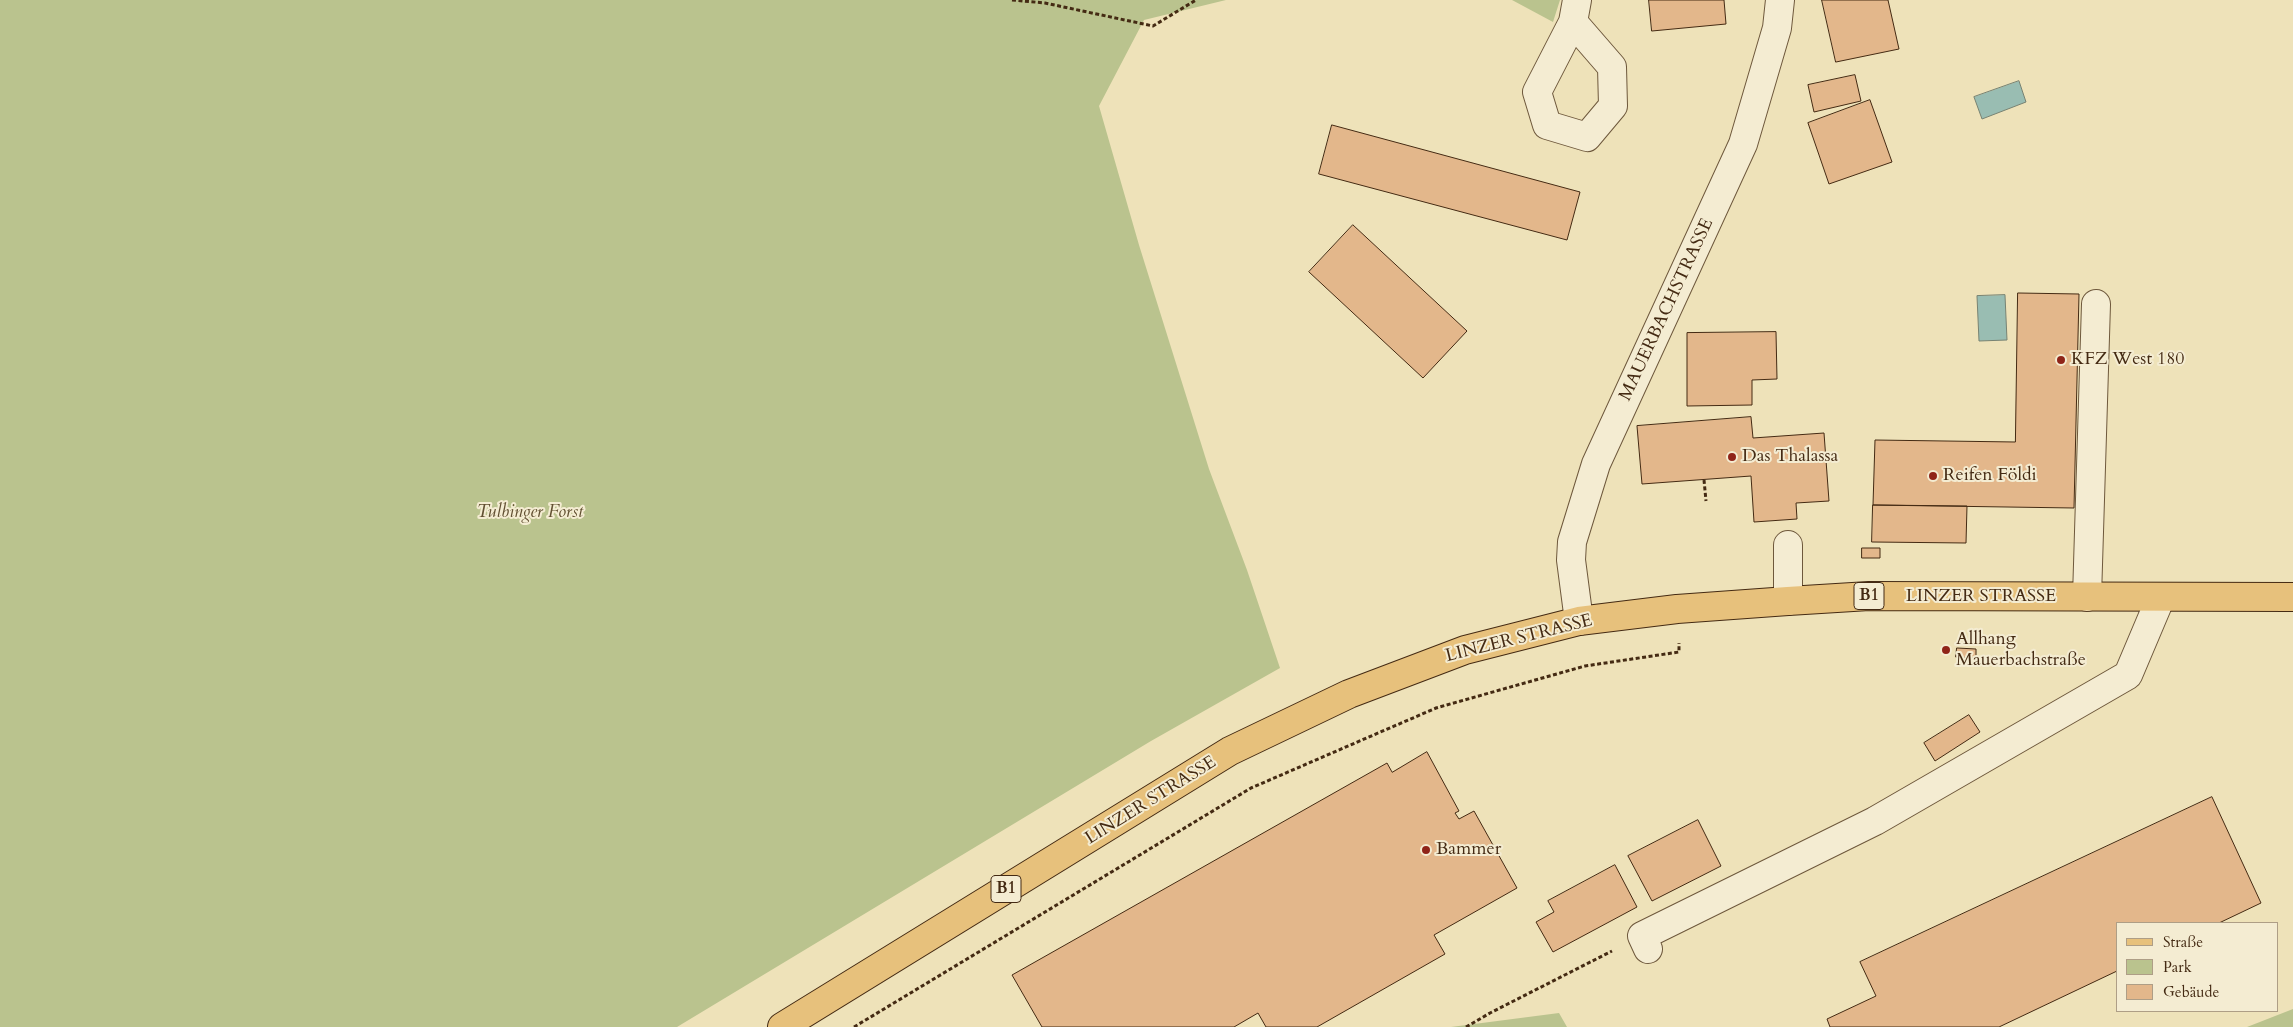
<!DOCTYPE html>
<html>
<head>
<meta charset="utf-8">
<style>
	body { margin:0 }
	#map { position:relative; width:2293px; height:1027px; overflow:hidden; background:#eee2b9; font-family:Cardo,serif }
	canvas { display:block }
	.legend { position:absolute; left:2116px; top:922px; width:162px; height:90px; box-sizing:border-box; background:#f4ecd2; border:1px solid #ae9e86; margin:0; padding:6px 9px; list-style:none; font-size:15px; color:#442a13 }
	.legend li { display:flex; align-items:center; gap:10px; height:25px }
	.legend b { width:25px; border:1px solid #ae9e86 }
</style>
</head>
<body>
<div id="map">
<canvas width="2293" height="1027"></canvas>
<ul class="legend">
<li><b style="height:6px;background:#e7c17c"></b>Straße</li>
<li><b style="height:14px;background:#bac38e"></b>Park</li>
<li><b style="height:14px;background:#e3b78b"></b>Gebäude</li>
</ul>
</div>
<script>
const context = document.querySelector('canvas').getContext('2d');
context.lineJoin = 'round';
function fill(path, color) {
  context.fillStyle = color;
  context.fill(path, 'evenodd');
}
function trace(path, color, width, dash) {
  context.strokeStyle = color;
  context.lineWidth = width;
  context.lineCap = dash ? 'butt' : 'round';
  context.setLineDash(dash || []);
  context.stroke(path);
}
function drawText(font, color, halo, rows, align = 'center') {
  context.font = font + ' Cardo,serif';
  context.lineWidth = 4;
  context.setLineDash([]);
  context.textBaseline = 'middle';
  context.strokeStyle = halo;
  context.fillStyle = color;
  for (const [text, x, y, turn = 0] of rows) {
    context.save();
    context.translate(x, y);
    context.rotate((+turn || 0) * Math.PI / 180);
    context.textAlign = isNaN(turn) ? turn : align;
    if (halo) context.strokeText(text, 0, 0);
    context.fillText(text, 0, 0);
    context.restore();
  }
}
fill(new Path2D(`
	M 0,0 L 1226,0 L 1144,20 L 1099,106 L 1139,245 L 1209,469 L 1247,570 L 1280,668 L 1151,741 L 677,1027 L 0,1027 Z
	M 1512,0 L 1560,0 L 1553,22 Z
	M 2293,1009 L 2293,1027 L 2247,1027 Z
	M 1559,1013 L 1567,1027 L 1451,1027 Z`), '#bac38e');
const water = new Path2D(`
	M 2019,81 L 2026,102 L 1982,119 L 1974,97 Z
	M 2005,295 L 2007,340 L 1979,341 L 1977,296 Z`);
fill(water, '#99bdb2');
trace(water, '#778272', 1);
const building = new Path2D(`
	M 1649,0 L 1724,0 L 1726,24 L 1652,31 Z
	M 1822,0 L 1888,0 L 1899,49 L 1836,62 Z
	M 1855,75 L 1861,101 L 1814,112 L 1808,85 Z
	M 1870,100 L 1892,162 L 1829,184 L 1808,123 Z
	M 1332,125 L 1580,192 L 1567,240 L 1319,174 Z
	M 1353,225 L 1467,331 L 1423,378 L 1309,272 Z
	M 2018,293 L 2079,294 L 2074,508 L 1873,505 L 1875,440 L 2015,442 Z
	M 1776,332 L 1777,379 L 1752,380 L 1752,405 L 1687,406 L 1687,333 Z
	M 1751,417 L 1753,438 L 1824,433 L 1829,501 L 1796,503 L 1797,519 L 1754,522 L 1751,476 L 1642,484 L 1637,426 Z
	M 1873,505 L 1967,506 L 1966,543 L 1872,542 Z
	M 1862,548 L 1880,548 L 1880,558 L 1862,558 Z
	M 1957,648 L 1976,649 L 1976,658 L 1956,657 Z
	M 1969,715 L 1980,732 L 1935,761 L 1924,743 Z
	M 1427,752 L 1459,811 L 1455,813 L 1459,819 L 1474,811 L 1517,888 L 1434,935 L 1445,954 L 1317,1027 L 1266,1027 L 1258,1013 L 1234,1027 L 1042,1027 L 1012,975 L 1387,763 L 1392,772 Z
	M 2212,797 L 2261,903 L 2219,923 L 2117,923 L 2117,971 L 1999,1027 L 1830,1027 L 1827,1019 L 1876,996 L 1860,962 Z
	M 1698,820 L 1721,866 L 1652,901 L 1628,856 Z
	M 1615,865 L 1637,907 L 1553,952 L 1536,922 L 1554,912 L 1548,901 Z`);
fill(building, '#e3b78b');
trace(building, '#442a13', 1);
const minor = new Path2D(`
	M 1573,22 L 1612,67 L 1613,106 L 1587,137 L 1547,125 L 1537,92 L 1573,22 L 1577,0
	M 1788,545 L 1788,601
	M 2087,597 L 2096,304
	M 1579,621 L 1571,560 L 1572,542 L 1596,464 L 1743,144 L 1777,28 L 1780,0
	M 1648,949 L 1642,936 L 1875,821 L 2128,675 L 2161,597`);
const major = new Path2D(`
	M 782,1027 L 1230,751 L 1349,694 L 1465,650 L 1579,621 L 1677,609 L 1788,601 L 1869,596 L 2293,597`);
trace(minor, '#6e583c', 30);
trace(major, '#442a13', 30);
trace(new Path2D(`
	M 1012,0 L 1045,3 L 1153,26 L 1196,0
	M 1704,480 L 1706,501
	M 854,1027 L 1251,788 L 1436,708 L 1585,666 L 1679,652 L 1679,643
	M 1466,1027 L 1490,1013 L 1612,951`), '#442a13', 3, [4, 2.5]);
trace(minor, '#f4ecd2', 28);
trace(major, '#e7c17c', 28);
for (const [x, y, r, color] of [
	[2061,360,5,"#8f2418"],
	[1732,457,5,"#8f2418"],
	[1933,476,5,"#8f2418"],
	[1946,650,5,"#8f2418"],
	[1426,850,5,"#8f2418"]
]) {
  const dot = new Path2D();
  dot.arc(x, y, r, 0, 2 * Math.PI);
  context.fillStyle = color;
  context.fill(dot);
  trace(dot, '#f4ecd2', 2);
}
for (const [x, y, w] of [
	[1869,596,30],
	[1006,889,30]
]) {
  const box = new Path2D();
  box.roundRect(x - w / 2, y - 13.5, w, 27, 4);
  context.fillStyle = '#f4ecd2';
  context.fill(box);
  trace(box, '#442a13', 1);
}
drawText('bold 16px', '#442a13', null, [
	["B1",1869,596],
	["B1",1006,889]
]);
drawText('18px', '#442a13', '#f4ecd2', [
	["MAUERBACHSTRASSE",1667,310,-65],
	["LINZER STRASSE",1981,597],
	["LINZER STRASSE",1519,639,-14],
	["LINZER STRASSE",1151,801,-32]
]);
drawText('18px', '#442a13', '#f4ecd2', [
	["KFZ West 180",2071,360],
	["Das Thalassa",1742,457],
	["Reifen Földi",1943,476],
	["Allhang",1956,640],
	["Mauerbachstraße",1956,661],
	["Bammer",1436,850]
], 'left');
drawText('italic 18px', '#625032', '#f4ecd2', [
	["Tulbinger Forst",530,513]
]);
</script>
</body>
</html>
